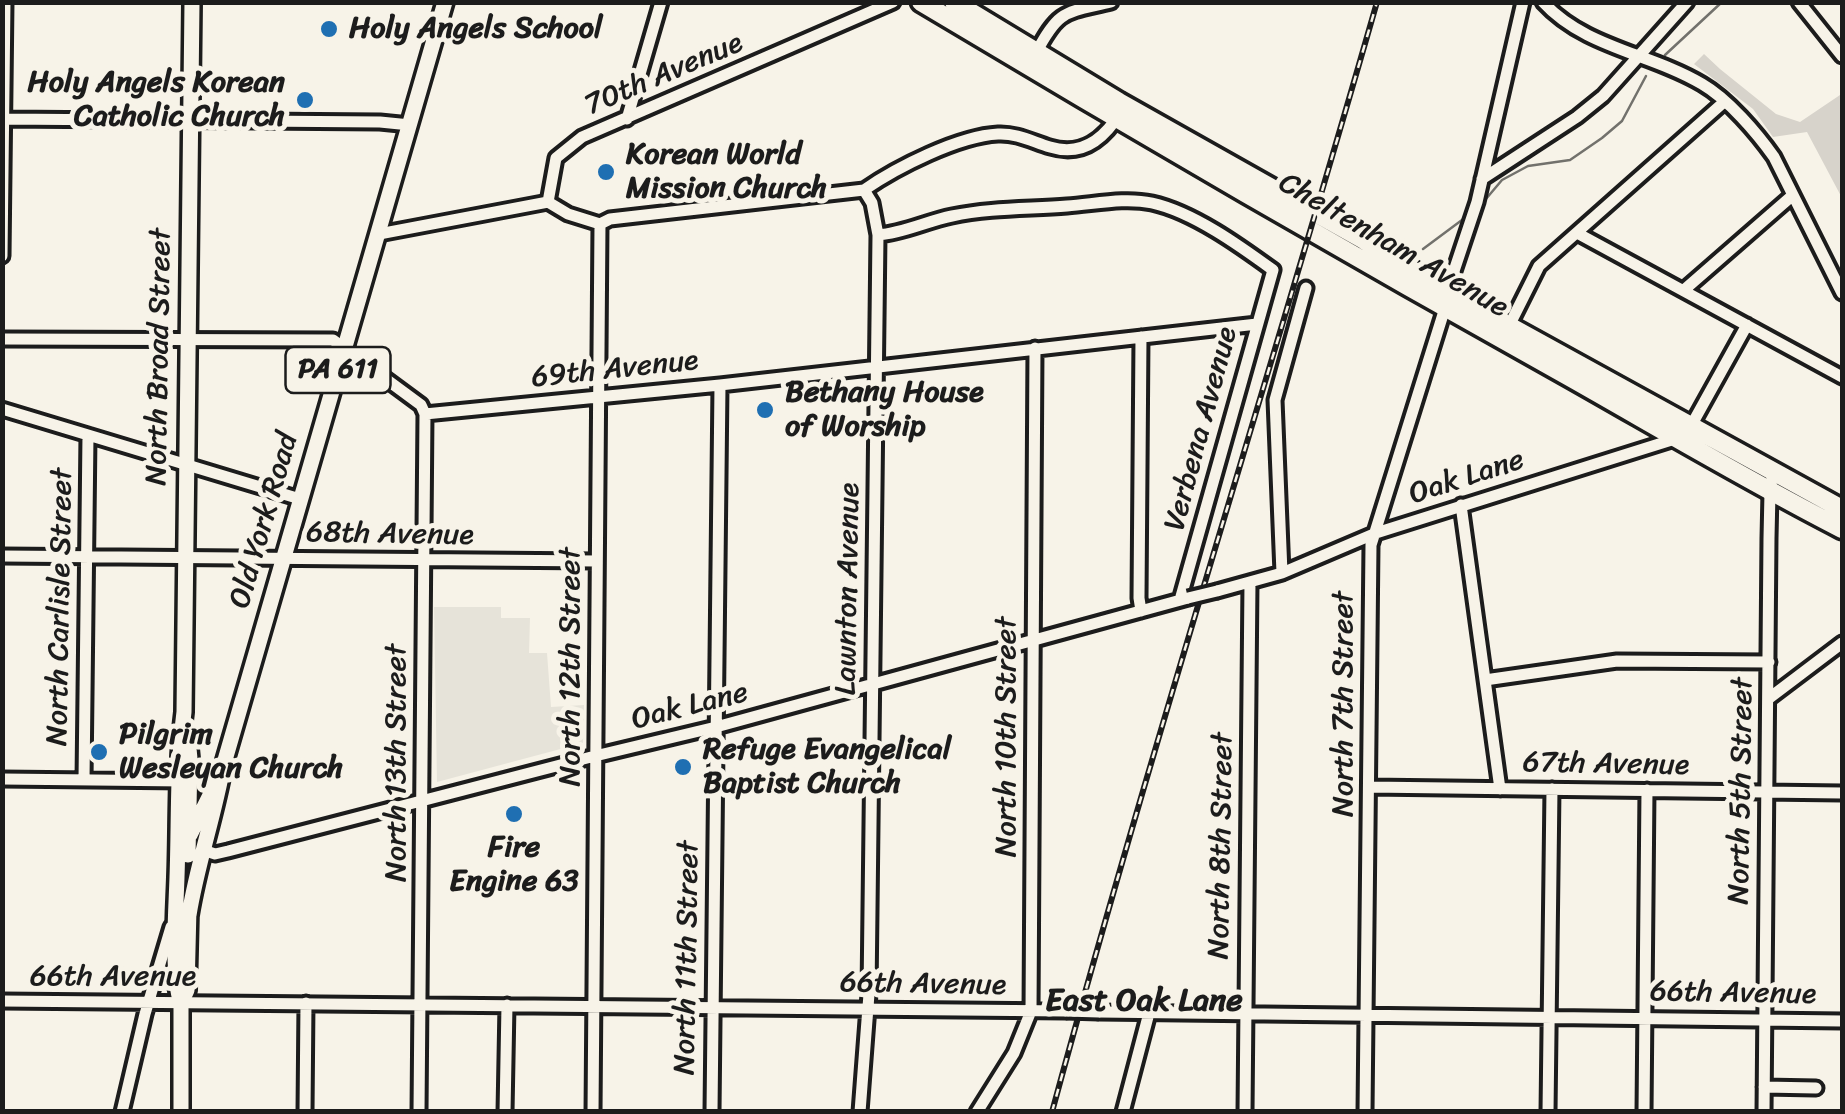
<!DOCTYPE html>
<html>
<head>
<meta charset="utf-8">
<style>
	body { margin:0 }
	#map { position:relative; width:1845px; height:1114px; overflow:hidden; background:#f7f3e8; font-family:Sriracha,sans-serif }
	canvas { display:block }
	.frame { position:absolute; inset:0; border:5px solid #1c1c1c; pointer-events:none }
</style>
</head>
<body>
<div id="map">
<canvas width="1845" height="1114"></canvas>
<div class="frame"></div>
</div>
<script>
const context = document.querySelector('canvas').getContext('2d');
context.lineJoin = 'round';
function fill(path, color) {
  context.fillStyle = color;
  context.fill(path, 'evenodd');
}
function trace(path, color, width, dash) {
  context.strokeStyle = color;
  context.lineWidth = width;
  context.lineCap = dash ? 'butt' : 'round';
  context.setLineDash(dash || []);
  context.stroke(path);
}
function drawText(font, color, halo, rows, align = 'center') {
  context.font = font + ' Sriracha,sans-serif';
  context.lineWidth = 10;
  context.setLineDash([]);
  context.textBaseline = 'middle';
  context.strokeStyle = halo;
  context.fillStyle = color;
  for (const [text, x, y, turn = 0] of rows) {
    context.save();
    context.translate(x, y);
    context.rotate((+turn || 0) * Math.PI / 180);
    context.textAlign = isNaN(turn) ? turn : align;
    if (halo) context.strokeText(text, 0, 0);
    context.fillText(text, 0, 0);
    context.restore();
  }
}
fill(new Path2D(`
	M 434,607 L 501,607 L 501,618 L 530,618 L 529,653 L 547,653 L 551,707 L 584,705 L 583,743 L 437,782 Z`), '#e6e3d9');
fill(new Path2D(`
	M 1704,54 L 1720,69 L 1776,114 L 1800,122 L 1840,95 L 1842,84 L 1842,198 L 1807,132 L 1773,137 L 1753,109 L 1694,64 Z`), '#d7d3cb');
trace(new Path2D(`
	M 1665,55 L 1722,2
	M 1480,206 L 1502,180 L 1528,166 L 1570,160 L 1602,138 L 1622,121 L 1646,76
	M 1423,249 L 1466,217`), '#72716c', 2.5);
const minor = new Path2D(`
	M 1543,2 C 1585,48 1650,53 1702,84 C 1728,99 1757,133 1774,157 L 1842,293
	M 1799,2 L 1842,56
	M 1036,53 C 1059,9 1065,13 1111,2
	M 4,119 L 380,122 L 410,125
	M 627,119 L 661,2
	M 1482,179 L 1577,117 L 1603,96 L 1687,2
	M 548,202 L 556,158 L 582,137 L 893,2
	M 1577,233 L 1842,377
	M 379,234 L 548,202 L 568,214 L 600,224 L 610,219 L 864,190 C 897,167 959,136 998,134 C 1017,133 1033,142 1050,147 C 1082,157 1104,139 1120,113
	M 878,235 C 904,233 927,221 952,216 C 990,208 1029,209 1067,206 C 1095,204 1125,197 1152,203 C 1193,212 1240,246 1273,270 L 1180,600
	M 2,256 L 5,2
	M 1684,290 L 1793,195
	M 1509,326 L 1539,266 L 1724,102
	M 1141,337 L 1139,598 L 1141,611
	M 2,339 L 333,340 L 421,405 L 425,414 L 720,385 L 1257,324
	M 2,409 L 300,499
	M 1461,505 L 1500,789
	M 2,556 L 597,561
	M 1282,573 L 1275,400 L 1306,288
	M 1217,591 L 1282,573 L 1376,533 L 1678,438 L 1691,426 L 1747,325
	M 1485,680 L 1617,661 L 1769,662
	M 1768,699 L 1842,643
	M 2,779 L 185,781
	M 84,780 L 88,435
	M 1369,787 L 1842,793
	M 203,850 L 215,854 L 228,851 L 595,756 L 716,727 L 1188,598
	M 2,1001 L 1066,1011
	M 1099,1012 L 1842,1021
	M 1764,1087 L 1816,1088
	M 122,1112 L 145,1014 L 171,927
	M 305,1112 L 306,1003
	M 419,1112 L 425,414
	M 505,1112 L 507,1005
	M 593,1112 L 600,224
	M 712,1112 L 720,385
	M 860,1112 L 869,994 L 878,235 L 872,203 L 864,190
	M 977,1112 L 1014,1053 L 1031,1011 L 1035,348
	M 1123,1112 L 1149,1013
	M 1245,1112 L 1250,582
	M 1365,1112 L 1371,545 L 1445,308 L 1447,292 L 1477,202 L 1523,2
	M 1548,1112 L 1552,789
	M 1644,1112 L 1647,790
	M 1764,1112 L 1769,538 L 1770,492 L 1773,471`);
const major = new Path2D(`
	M 188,738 L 190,759 L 188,855
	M 190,835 L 213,789
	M 189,915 C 197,865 214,817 223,767 L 445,2
	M 181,1003 L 187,990 L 189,908
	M 181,1112 L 181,1003 C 171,974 176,910 177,877 C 179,822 177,767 184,712 L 192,2`);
const highway = new Path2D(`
	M 921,2 C 1136,131 1352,256 1571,378 C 1661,429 1750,482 1842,529
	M 954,2 L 1119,102 L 1364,240 L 1447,292 L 1842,509`);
trace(minor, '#1c1c1c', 19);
trace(major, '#1c1c1c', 22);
trace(highway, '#1c1c1c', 25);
trace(minor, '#f7f3e8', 11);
trace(major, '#f7f3e8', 15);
trace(highway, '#f7f3e8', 18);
const rail = new Path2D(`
	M 1052,1112 C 1153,740 1271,373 1377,2`);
trace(rail, '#1c1c1c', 6);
trace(rail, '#f7f3e8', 2.5, [8]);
const minorBridge = new Path2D(`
	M 1188,598 L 1217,591
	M 1066,1011 L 1099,1012`);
trace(minorBridge, '#1c1c1c', 19, []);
trace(minorBridge, '#f7f3e8', 11);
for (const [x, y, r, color] of [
	[329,29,10,"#1f6fb2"],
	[305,100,10,"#1f6fb2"],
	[606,172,10,"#1f6fb2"],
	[765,410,10,"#1f6fb2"],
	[99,752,10,"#1f6fb2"],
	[683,767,10,"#1f6fb2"],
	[514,814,10,"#1f6fb2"]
]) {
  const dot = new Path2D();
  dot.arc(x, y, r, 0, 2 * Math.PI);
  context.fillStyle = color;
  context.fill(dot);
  trace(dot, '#f7f3e8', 4);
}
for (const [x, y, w] of [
	[338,370,105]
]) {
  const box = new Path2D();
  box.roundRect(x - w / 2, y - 23, w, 46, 8);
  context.fillStyle = '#f7f3e8';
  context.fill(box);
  trace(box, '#1c1c1c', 2.5);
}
drawText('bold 28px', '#1c1c1c', null, [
	["PA 611",338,370]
]);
drawText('bold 30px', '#1c1c1c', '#f7f3e8', [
	["Holy Angels School",349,29],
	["Holy Angels Korean",285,83,"right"],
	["Catholic Church",285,117,"right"],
	["Korean World",626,155],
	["Mission Church",626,189],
	["Bethany House",785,393],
	["of Worship",785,427],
	["Pilgrim",119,735],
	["Wesleyan Church",119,769],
	["Refuge Evangelical",703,750],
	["Baptist Church",703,784],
	["Fire",514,848,"center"],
	["Engine 63",514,882,"center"]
], 'left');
drawText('30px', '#1c1c1c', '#f7f3e8', [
	["70th Avenue",664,75,-23],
	["Cheltenham Avenue",1393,246,30],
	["North Broad Street",160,357,-89],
	["69th Avenue",615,370,-6],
	["Verbena Avenue",1202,429,-75],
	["Oak Lane",1467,478,-18],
	["Old York Road",265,521,-74],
	["68th Avenue",390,535,1],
	["Lawnton Avenue",849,589,-89],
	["North Carlisle Street",61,607,-89],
	["North 12th Street",571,667,-90],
	["North 7th Street",1344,704,-90],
	["Oak Lane",690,707,-14],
	["North 10th Street",1007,737,-90],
	["North 13th Street",397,763,-90],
	["67th Avenue",1606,765,1],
	["North 5th Street",1742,791,-89],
	["North 8th Street",1222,846,-89],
	["North 11th Street",688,958,-89],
	["66th Avenue",113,977],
	["66th Avenue",923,985,1],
	["66th Avenue",1733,994,1]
]);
drawText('bold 32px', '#1c1c1c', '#f7f3e8', [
	["East Oak Lane",1144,1002]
]);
</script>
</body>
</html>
